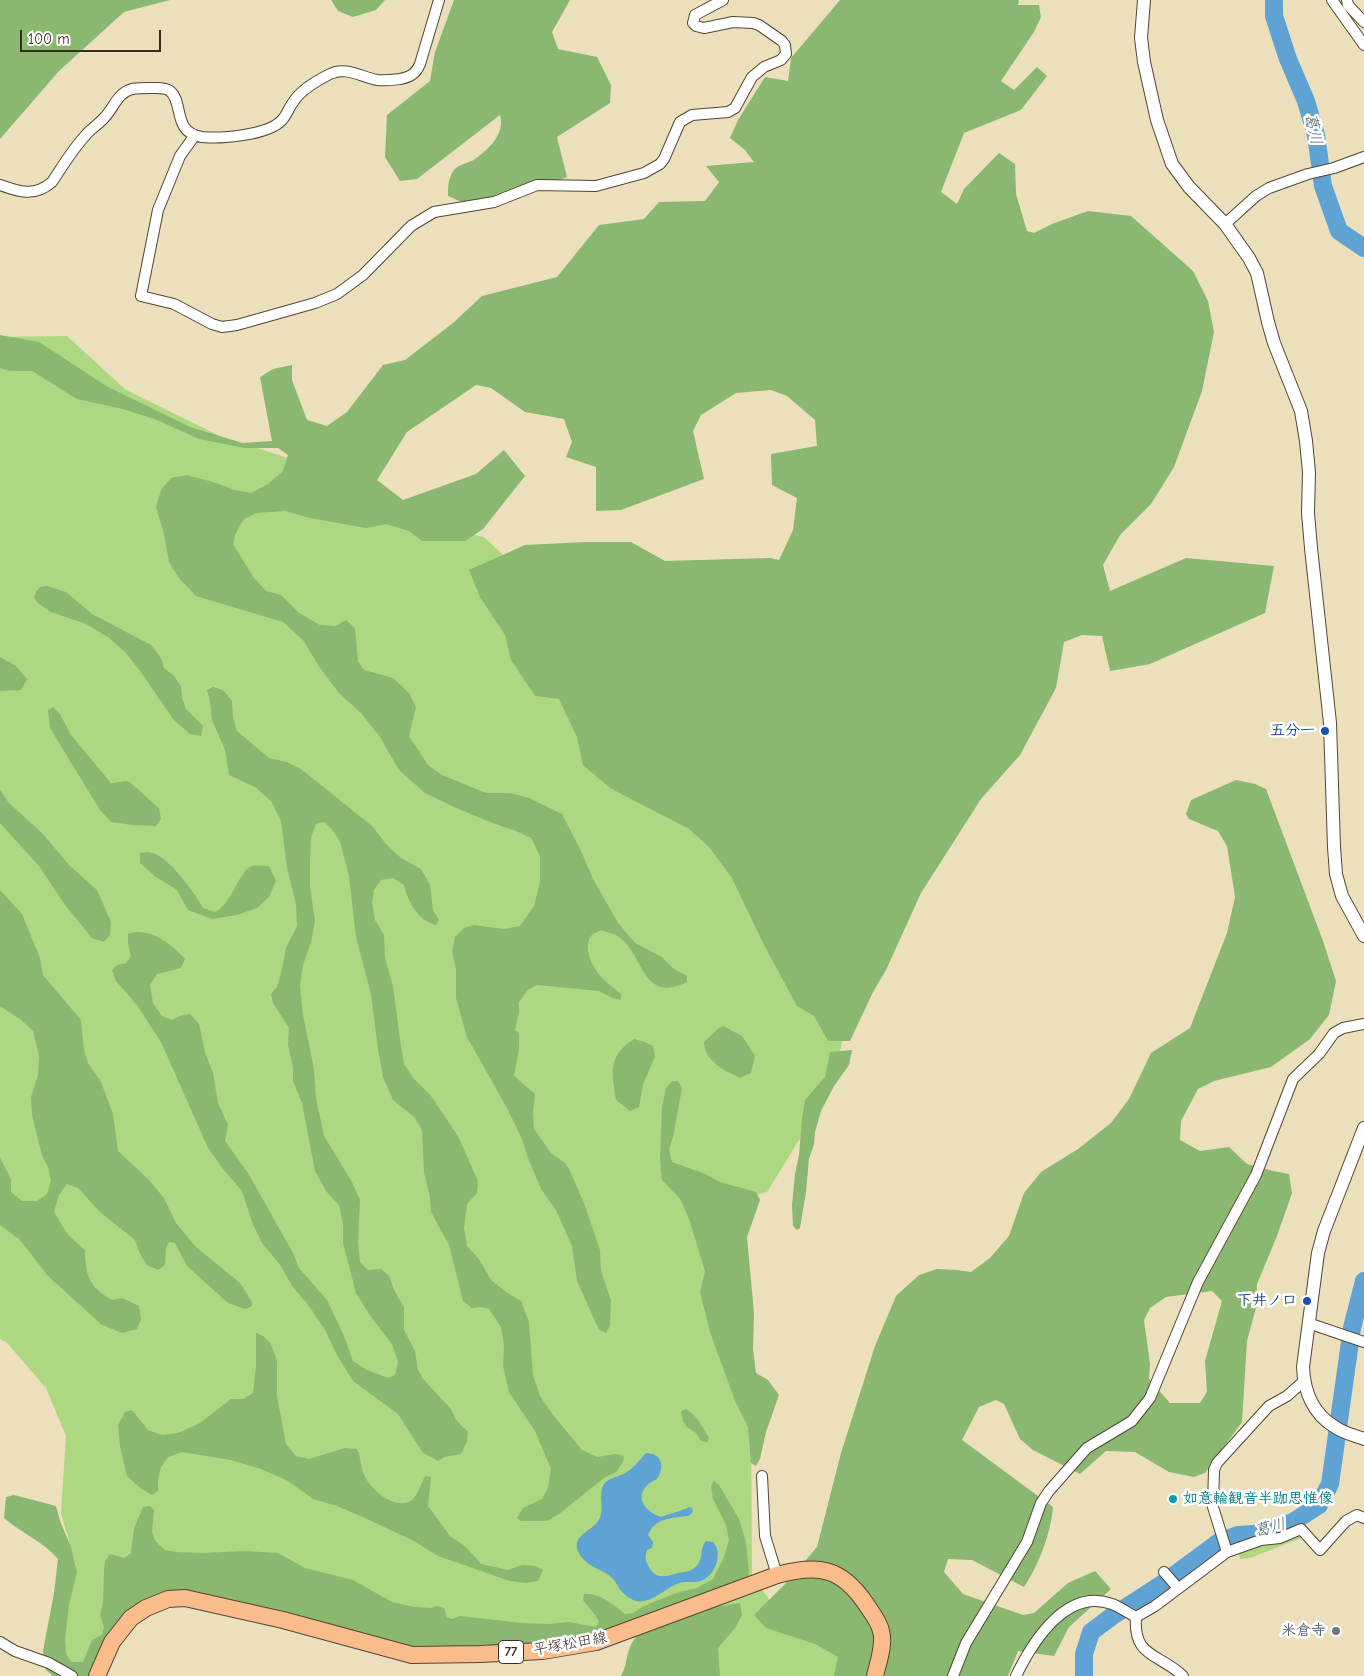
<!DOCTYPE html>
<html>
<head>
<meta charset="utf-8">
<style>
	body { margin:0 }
	#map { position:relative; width:1364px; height:1676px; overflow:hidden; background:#ebdfbc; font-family:"Comic Neue",sans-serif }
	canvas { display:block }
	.scale { position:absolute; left:20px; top:30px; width:141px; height:22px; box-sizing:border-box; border:2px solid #3b2a1e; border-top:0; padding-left:6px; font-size:15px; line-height:18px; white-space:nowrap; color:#3b2a1e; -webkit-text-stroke:4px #fff; paint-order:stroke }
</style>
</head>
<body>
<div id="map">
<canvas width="1364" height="1676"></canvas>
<div class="scale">100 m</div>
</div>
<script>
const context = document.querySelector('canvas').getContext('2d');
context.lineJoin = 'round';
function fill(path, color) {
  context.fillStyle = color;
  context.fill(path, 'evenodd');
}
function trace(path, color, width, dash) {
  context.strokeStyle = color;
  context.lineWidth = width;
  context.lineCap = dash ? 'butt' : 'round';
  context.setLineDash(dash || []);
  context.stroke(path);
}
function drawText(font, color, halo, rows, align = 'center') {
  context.font = font + ' "Comic Neue","Klee One",sans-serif';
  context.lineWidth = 5;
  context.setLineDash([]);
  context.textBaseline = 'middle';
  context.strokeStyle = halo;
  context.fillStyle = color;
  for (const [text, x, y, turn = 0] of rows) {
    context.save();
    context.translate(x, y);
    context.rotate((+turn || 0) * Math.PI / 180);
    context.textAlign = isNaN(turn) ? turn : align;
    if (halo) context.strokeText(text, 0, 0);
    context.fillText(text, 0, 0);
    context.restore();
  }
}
fill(new Path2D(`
	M 67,336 L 126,390 L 220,436 L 294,460 L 424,524 L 484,537 L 502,554 L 835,973 L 843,1038 L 836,1069 L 801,1137 L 767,1192 L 736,1201 L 751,1412 L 752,1576 L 769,1599 L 840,1610 L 848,1676 L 656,1676 L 648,1641 L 610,1633 L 523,1635 L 146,1565 L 99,1645 L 82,1671 L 54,1674 L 52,1637 L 76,1566 L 61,1513 L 66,1436 L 46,1388 L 7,1343 L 0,1339 L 0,337 Z
	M 1298,1534 L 1304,1537 L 1250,1558 L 1240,1559 L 1239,1552 Z`), '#aed782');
fill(new Path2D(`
	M 0,0 L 170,0 L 124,12 L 59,71 L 0,139 Z
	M 331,0 L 385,0 L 376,10 L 353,17 L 338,11 Z
	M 454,0 L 570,0 L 552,32 L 558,49 L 597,57 L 611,85 L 610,103 L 557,137 L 567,177 L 485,207 L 464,203 L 448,196 C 448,187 448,178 454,170 C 459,164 469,163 475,159 C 490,148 505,134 500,115 L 417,179 L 400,181 L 385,157 L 387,115 L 430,81 L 435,52 Z
	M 840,0 L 1019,0 L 1018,5 L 1039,5 L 1041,17 L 1034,32 L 1001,81 L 1014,90 L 1037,67 L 1047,76 L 1021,110 L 964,133 L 941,192 L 957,204 L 964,189 L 999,153 L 1015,164 L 1016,194 L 1027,231 L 1034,233 L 1052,224 L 1088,211 L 1131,216 L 1193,271 L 1208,301 L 1214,332 L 1202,391 L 1174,467 L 1151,504 L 1120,535 L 1103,565 L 1110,591 L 1186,558 L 1274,566 L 1265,613 L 1150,664 L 1110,671 L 1102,636 L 1082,635 L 1064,642 L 1056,688 L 1020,755 L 981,799 L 921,893 L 886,970 L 873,992 L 850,1041 L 828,1041 L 814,1016 L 797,1006 L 763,943 L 732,878 L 709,847 L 689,829 L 610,788 L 583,765 L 577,737 L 559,699 L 535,696 L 511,660 L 505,635 L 480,597 L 469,570 L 525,545 L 586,542 L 631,542 L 665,561 L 770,558 L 779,560 L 793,530 L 797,498 L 772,485 L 771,454 L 817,446 L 815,420 L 787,396 L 771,390 L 736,393 L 701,415 L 693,431 L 704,479 L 621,510 L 596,511 L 596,467 L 566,457 L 572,442 L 564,419 L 525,412 L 491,388 L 476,385 L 407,432 L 377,480 L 403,500 L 476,474 L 504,450 L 525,476 L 483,529 L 465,541 L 422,541 L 409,531 L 386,524 L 366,528 L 310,518 L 285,511 L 256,513 L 243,520 L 235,535 L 233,544 L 254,578 L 266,591 L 281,595 L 299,613 L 320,625 L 336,626 L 346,620 L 355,628 L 358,661 L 364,670 L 393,678 L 409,693 L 416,707 L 409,736 L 428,765 L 442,775 L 486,793 L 510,793 L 529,798 L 562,814 L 581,851 L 593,879 L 618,923 L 635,943 L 662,957 L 674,969 L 687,976 L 687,982 C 640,1005 645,952 616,935 C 612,933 605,932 601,930 C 598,932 593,933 591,936 C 582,949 594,970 603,979 C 608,984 615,989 621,994 L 621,1000 L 613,998 L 599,991 L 537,985 L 528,990 L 519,1002 L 519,1012 L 515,1030 L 519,1033 L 519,1049 L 514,1076 L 535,1094 L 533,1112 L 534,1129 L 551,1153 L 565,1163 L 569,1169 L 584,1203 L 600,1250 L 601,1271 L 611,1300 L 610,1326 L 606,1333 L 599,1330 L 577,1281 L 572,1246 L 556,1210 L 541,1189 L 528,1158 L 522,1139 L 507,1108 L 467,1037 L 456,998 L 456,969 L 452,952 L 455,937 L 464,928 L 474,925 L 504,929 L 520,926 L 534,906 L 540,882 L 540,856 L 531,838 L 516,831 L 487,821 L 452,806 L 425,793 L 399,770 L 380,737 L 361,713 L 339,693 L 320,668 L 303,640 L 283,622 L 196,596 L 179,578 L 169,562 L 164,534 L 156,507 L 161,490 L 171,478 L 187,475 L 213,482 L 235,490 L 251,493 L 268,484 L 283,471 L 288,455 L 278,448 L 245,448 L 199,439 L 157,420 L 123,409 L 77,399 L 32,371 L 10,371 L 0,368 L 0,335 L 39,342 L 108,387 L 190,427 L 242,443 L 272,441 L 260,377 L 273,369 L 292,365 L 292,380 L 307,420 L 327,426 L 347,412 L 383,365 L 405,360 L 453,323 L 482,296 L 557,277 L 599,225 L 644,219 L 659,202 L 705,201 L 719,182 L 706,166 L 754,162 L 745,150 L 730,138 L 738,120 L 765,77 L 788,81 L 791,58 Z
	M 47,586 L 66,592 L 92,614 L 151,645 L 161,658 L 164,668 L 174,676 L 181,686 L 182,698 L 186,709 L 203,726 L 201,736 L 190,734 L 173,719 L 141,672 L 125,652 L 108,637 L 86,624 L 51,612 L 39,604 L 34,598 L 36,592 L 40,587 Z
	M 0,657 L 16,666 L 27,679 L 21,690 L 0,691 Z
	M 213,687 L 223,690 L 232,701 L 233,717 L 237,731 L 269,758 L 287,762 L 301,769 L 372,826 L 386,844 L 401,858 L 421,869 L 430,885 L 433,910 L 439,920 L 436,925 C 418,921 408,902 404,885 L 393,878 L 381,880 L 374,890 L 372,903 L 375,920 L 384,935 L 385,958 L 393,986 L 400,1040 L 404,1064 L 414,1079 L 431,1096 L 458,1136 L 478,1181 L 477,1193 L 467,1204 L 464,1228 L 467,1246 L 479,1259 L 491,1280 L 506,1292 L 521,1301 L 529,1322 L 533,1375 L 540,1396 L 553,1415 L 582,1450 L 597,1457 L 616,1454 L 624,1456 L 623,1462 L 616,1472 L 604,1478 L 559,1514 L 547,1521 L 521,1521 L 517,1518 L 523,1508 L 542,1499 L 548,1488 L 551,1469 L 535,1431 L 509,1392 L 503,1366 L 504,1345 L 501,1327 L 489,1309 L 481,1307 L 472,1308 L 463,1301 L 449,1245 L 431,1212 L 430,1197 L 424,1173 L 422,1130 L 415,1118 L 393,1100 L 383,1077 L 378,1049 L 371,994 L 356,937 L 349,876 L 340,842 L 332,829 L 324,822 L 316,824 L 311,837 L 310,862 L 310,887 L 315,921 L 311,942 L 303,965 L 300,986 L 303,1015 L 314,1069 L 316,1098 L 324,1136 L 352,1182 L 360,1200 L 358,1243 L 360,1262 L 368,1270 L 381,1269 L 389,1276 L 395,1292 L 404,1307 L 404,1330 L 415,1351 L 418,1370 L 423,1379 L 451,1409 L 456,1420 L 468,1432 L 467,1442 L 461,1454 L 444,1457 L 438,1461 L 423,1453 L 398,1414 L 353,1381 L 337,1355 L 325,1330 L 309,1306 L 292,1286 L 281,1266 L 262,1243 L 252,1222 L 242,1191 L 224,1170 L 208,1148 L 161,1042 L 137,1005 L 116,981 L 112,970 L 117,965 L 126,963 L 131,956 L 128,944 L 128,934 C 150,926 171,944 185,959 L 181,968 L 157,974 L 150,985 L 153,1003 L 162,1016 L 172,1020 L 180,1016 L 190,1014 L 199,1024 L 205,1052 L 213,1073 L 218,1103 L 228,1125 L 225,1141 L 248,1173 L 293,1253 L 299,1268 L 327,1300 L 344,1336 L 353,1361 L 367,1370 L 388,1378 L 395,1375 L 398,1362 L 392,1344 L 371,1317 L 356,1293 L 343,1243 L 343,1224 L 339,1205 L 326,1191 L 315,1171 L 302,1103 L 293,1081 L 293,1067 L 288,1045 L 289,1028 L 273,1003 L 271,994 L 277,987 L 282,969 L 286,948 L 297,926 L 296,904 L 287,868 L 281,821 L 271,801 L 255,787 L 229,775 L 225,750 L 212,720 L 210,701 L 207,690 Z
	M 53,707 L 60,714 L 71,735 L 111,783 C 117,783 122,781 127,781 C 132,782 153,804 159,808 L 161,819 L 156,826 L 132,825 L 111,822 L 100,810 L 50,728 L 48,710 Z
	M 1236,780 L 1255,784 L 1266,789 L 1323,941 L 1336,981 L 1329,1015 L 1310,1039 L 1271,1067 L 1214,1081 L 1198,1089 L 1181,1121 L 1180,1140 L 1200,1151 L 1229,1147 L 1247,1164 L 1273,1171 L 1289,1174 L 1292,1193 L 1277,1236 L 1257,1284 L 1256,1308 L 1247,1341 L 1242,1422 L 1205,1473 L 1194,1477 L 1169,1472 L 1135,1452 L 1106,1451 L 1080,1474 L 1033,1450 L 1020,1439 L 1004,1404 L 996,1400 L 979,1407 L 962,1440 L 1053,1507 C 1051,1532 1039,1565 1024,1587 L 972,1560 L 948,1559 L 944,1572 L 963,1594 L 1023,1615 L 1034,1613 L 1068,1583 L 1095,1571 L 1111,1589 L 1069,1627 L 1054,1656 L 1018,1651 L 1008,1676 L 834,1676 L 838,1657 L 815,1644 L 766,1628 L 754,1615 L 788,1581 L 817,1547 L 841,1453 L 875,1346 L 896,1296 L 919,1275 L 937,1269 L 957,1270 L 971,1272 L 990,1258 L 1009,1236 L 1024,1193 L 1041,1172 L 1078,1149 L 1111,1123 L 1129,1099 L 1151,1053 L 1190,1028 L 1227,933 L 1235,897 L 1227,846 L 1218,831 L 1189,819 L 1186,814 L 1191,800 ZM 1212,1291 L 1222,1301 L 1205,1361 L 1207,1392 L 1200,1403 L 1170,1403 L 1149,1379 L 1150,1364 L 1144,1320 L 1150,1308 L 1166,1297 Z
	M 0,790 L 9,803 L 43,834 L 69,865 L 97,890 L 111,922 L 110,935 L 104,942 L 92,938 L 65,905 L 39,866 L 0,823 Z
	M 148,852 C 152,853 156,854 159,856 C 173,864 195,893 203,908 L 215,912 C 234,902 238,870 253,866 C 258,865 264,866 269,866 L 276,881 L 269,897 L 257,908 L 237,915 L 212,919 L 188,910 L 177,890 L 156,877 L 140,863 L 140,853 Z
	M 0,890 L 22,914 L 40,958 L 43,975 L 81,1020 L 84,1050 L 88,1063 L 101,1082 L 113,1114 L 118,1151 L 149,1180 L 164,1198 L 176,1223 L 196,1247 L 240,1283 L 252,1302 L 252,1306 L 245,1309 L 228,1303 L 187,1266 L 175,1243 L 169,1242 L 166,1248 L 165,1265 L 158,1270 L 147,1265 L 140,1254 L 135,1240 L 100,1212 L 78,1188 L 67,1184 L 59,1195 L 54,1212 L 68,1235 L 85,1250 C 85,1275 90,1289 113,1300 L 122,1298 L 139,1306 L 141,1319 L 137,1329 L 122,1333 L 102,1325 L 48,1276 L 20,1240 L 0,1225 L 0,1158 L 11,1179 L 11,1192 L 22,1201 L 37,1201 L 47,1194 L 51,1181 L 48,1167 L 42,1155 L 32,1115 L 31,1097 L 38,1075 L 39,1055 L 33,1031 L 20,1019 L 0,1006 Z
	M 723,1026 L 742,1036 L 755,1056 L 751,1073 L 740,1078 C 724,1070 705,1062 704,1042 L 719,1028 Z
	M 634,1039 L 645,1042 L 653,1046 L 655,1056 L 643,1085 L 639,1107 L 630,1111 L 616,1100 C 612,1073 607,1056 634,1039 Z
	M 852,1050 L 849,1065 L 834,1086 L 821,1111 L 815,1132 L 814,1144 L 809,1159 L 806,1192 L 800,1228 L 797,1230 L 793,1226 L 792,1205 L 795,1174 L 799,1155 L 802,1119 L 805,1100 L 825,1077 L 830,1052 Z
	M 672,1081 L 678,1081 L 682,1088 L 673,1137 L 669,1150 L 672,1162 L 703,1173 L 720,1182 L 756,1192 L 760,1200 L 747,1237 L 754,1313 L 753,1349 L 756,1373 L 768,1380 L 779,1395 L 766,1432 L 760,1459 L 756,1466 L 751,1463 L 748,1427 L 735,1401 L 710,1332 L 700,1292 L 705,1271 L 690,1222 L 681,1200 L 662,1180 L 660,1160 L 662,1107 L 666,1088 Z
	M 256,1333 L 263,1336 L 271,1344 L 277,1361 L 277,1396 L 286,1444 L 296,1456 L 309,1459 L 345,1448 L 357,1449 C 361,1457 360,1464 363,1472 C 368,1488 395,1512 412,1500 C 417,1496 422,1482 425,1476 L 431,1477 L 428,1506 L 450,1536 L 466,1547 L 481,1564 L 508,1570 L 522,1565 L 536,1566 L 543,1570 L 538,1581 L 526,1583 L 510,1581 L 438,1556 L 414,1541 L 365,1518 L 337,1506 L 313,1499 L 288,1481 L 261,1469 L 231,1460 L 182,1452 L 168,1457 L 161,1467 L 158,1479 L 158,1491 L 152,1495 L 140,1488 L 127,1476 L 120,1446 L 118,1425 L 125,1412 L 132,1410 L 148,1430 L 162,1435 L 178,1433 L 200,1423 L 231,1399 L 243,1399 L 253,1393 L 256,1367 Z
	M 685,1409 C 696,1413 703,1428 709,1438 L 707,1442 L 701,1441 L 696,1433 L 687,1427 L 683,1421 L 681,1412 Z
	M 714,1481 L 719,1485 L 739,1519 L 746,1542 L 749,1572 L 746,1585 L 571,1643 L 459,1651 L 411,1647 L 366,1634 L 319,1624 L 233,1601 L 138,1605 L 94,1676 L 53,1676 L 46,1670 L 43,1651 L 54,1593 L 58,1559 C 44,1542 21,1533 4,1518 L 6,1497 L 14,1495 L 56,1506 L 60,1521 L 71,1547 L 77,1572 L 69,1605 L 65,1639 L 66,1654 L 71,1662 L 83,1662 L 92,1640 L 102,1635 L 104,1627 L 100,1615 L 103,1603 L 104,1570 L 105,1561 L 110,1554 L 124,1558 L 131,1553 L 134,1528 L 143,1507 L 150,1506 L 154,1510 L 152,1531 L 155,1541 L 165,1550 L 176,1552 L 202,1553 L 245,1551 L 278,1553 L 305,1568 L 353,1580 L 392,1602 L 414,1607 L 431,1608 L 437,1606 L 444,1608 L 447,1617 L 452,1619 L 460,1616 L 522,1623 L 549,1624 L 569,1622 L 596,1627 L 599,1622 L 595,1615 L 583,1600 L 584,1594 C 598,1592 614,1605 625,1614 L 633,1613 L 644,1606 L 676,1593 L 697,1588 L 713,1579 L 724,1557 L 729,1540 L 726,1525 L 713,1499 L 711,1486 Z
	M 740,1603 L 742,1615 L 735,1628 L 718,1648 L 720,1676 L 621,1676 C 627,1666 626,1653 632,1643 C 645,1619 713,1607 740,1603 Z`), '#8ab870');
fill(new Path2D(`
	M 646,1453 C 662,1453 665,1467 657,1479 C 634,1489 638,1509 661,1517 C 670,1513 680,1512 689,1507 L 692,1508 L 693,1511 L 691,1514 L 688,1516 C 671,1518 655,1518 648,1535 L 653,1542 L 652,1548 L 647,1550 C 645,1555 645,1560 648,1565 C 655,1580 665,1577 678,1573 C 683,1572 689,1572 693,1569 C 704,1563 699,1549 706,1541 L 713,1542 C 723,1552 716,1574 703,1580 C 695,1584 685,1580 677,1584 C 658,1592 644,1613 623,1593 C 618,1589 617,1582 612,1578 C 602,1568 587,1568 579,1553 C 570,1536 591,1532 598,1521 C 606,1510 597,1495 604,1484 C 609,1477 620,1477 627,1472 C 634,1467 640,1460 646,1453 Z`), '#5fa3d4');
trace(new Path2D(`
	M 1274,0 L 1274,16 L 1288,59 L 1306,101 L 1316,135 L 1323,186 L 1339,231 L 1364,248
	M 1084,1676 L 1084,1654 L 1091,1632 L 1111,1617 L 1165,1582 L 1219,1542 L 1238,1535 L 1254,1534 L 1293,1522 L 1319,1505 L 1330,1484 L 1352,1328 L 1364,1281`), '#5fa3d4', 18);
const minor = new Path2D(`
	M 1332,0 L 1364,45
	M 1347,0 L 1348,5 L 1364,22
	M 195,135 L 180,156 L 158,210 L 141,296 L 174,304 L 212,324 L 222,327 L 237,325 L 315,303 L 337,294 L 363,275 L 411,226 L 434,212 L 494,202 L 537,185 L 596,186 L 644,173 L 660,164 L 664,159 L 680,122 L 692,115 L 728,112 L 735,108 L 752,77 L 764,67 L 781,60 L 786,54 L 785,45 L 782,41 L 759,25 L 753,23 L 733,22 L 704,28 L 696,26 L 693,23 L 695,15 L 723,0
	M 0,185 C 19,192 35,197 52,182 C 62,167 72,150 85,136 C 90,129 98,125 104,118 C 114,108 117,93 132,89 C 138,88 145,88 151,88 C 157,88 165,87 170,91 C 184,102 172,133 202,137 C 221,139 269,135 282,120 C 287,115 289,107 294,101 C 301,90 318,80 330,74 C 346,66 361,77 377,80 C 385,81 392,80 400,79 C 410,77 416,74 420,64 L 439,0
	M 1225,224 L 1256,196 L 1269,188 L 1308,174 L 1334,168 L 1364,157
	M 1308,1323 L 1364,1342
	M 762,1476 L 765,1536 L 777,1575
	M 1227,1552 L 1213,1507 L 1214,1470 L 1217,1463 L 1269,1406 L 1287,1396 L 1304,1381
	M 1164,1572 L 1178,1588
	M 1136,1617 L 1155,1606 L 1227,1552 L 1261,1540 L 1280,1538 L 1301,1529 L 1320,1550 L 1346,1521 L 1357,1515 L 1364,1518
	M 1136,1617 C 1133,1658 1159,1653 1183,1676
	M 0,1642 L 15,1651 L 49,1663 L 72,1676
	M 953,1676 L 966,1643 L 1027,1542 L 1041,1503 L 1049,1491 L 1087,1448 L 1132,1421 L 1150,1398 L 1198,1282 L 1256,1175 L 1293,1079 L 1319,1054 L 1334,1033 L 1343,1028 L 1364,1024
	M 1016,1676 C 1032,1643 1066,1587 1112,1604 C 1120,1607 1128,1613 1136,1617`);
const tertiary = new Path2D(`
	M 1144,0 L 1141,38 L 1144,62 L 1157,120 L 1172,164 L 1189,187 L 1225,224 L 1249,258 L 1257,273 L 1268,322 L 1274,343 L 1301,411 L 1306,441 L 1309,472 L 1308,513 L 1311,548 L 1330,723 L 1334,847 L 1336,874 L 1342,896 L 1364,936
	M 1364,1128 L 1324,1231 L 1318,1253 L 1303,1367 C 1304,1391 1313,1414 1335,1427 C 1343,1433 1354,1435 1364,1439`);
const primary = new Path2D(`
	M 97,1676 L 112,1642 L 131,1618 L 146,1608 L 168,1599 L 185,1598 L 283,1620 L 412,1655 L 480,1654 L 543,1651 L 596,1642 L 777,1575 C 818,1564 841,1567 866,1604 C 871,1612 879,1621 881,1631 C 885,1644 878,1663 875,1676`);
trace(minor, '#554536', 12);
trace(tertiary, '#554536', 14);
trace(primary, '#554536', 18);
trace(minor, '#fff', 10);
trace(tertiary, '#fff', 12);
trace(primary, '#f9bc8a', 16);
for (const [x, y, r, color] of [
	[1325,731,5,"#1a4fb4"],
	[1307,1301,5,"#1a4fb4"],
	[1173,1499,5,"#0f9aa8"],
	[1336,1631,5,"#6b7280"]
]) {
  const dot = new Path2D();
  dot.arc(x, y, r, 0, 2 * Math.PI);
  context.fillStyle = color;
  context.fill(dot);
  trace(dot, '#fff', 2);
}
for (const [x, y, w] of [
	[511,1652,25]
]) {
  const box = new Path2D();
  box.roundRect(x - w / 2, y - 11.5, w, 23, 4);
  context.fillStyle = '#fff';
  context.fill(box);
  trace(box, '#3b2a1e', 1);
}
drawText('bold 14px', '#3b2a1e', null, [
	["77",511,1652]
]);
drawText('bold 15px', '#164399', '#fff', [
	["五分一",1315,731],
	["下井ノ口",1297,1301]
], 'right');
drawText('bold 15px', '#0d838f', '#fff', [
	["如意輪観音半跏思惟像",1183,1499]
], 'left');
drawText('bold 15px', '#5b616d', '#fff', [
	["米倉寺",1326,1631]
], 'right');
drawText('15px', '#3b2a1e', '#fff', [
	["平塚松田線",570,1644,-10]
]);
drawText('italic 16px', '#4b6070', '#fff', [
	["葛川",1313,129,77],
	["葛川",1270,1528,-15]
]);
</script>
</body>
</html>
